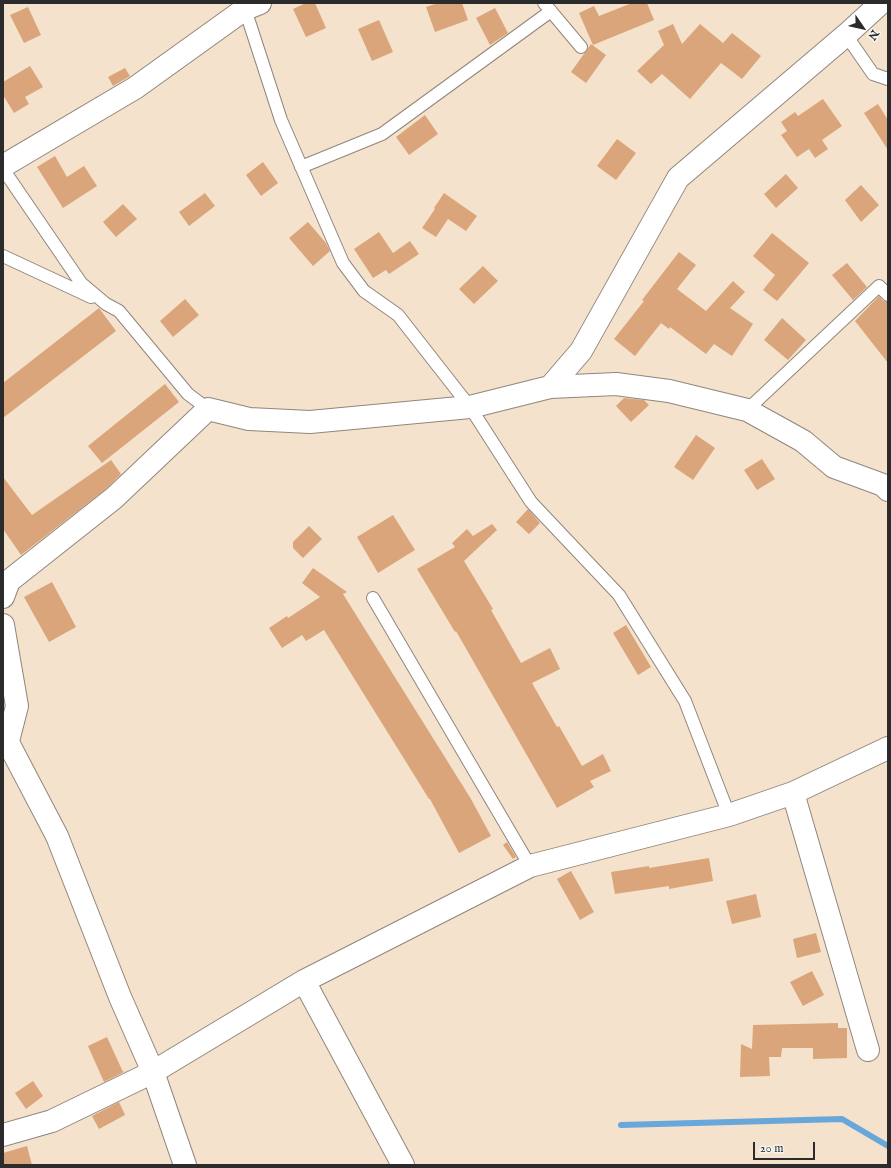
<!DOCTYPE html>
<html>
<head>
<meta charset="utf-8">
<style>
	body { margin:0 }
	#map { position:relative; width:891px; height:1168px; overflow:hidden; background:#f5e2cc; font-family:"IM FELL English",serif }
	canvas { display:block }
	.frame { position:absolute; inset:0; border:4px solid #2b2b2b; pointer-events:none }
	.north { position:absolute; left:843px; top:8px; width:40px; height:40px; -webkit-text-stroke:3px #f6f6f2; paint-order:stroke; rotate:124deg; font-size:11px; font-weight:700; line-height:16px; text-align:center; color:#2b2b2b }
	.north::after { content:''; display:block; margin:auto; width:14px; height:18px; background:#2b2b2b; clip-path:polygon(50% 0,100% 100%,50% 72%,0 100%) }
	.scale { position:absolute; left:753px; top:1142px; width:62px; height:18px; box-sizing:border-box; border:2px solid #2b2b2b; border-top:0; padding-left:5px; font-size:12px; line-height:14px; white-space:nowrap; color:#2b2b2b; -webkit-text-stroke:3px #f6f6f2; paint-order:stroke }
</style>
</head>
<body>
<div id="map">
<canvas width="891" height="1168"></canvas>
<div class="frame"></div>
<div class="north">N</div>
<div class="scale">20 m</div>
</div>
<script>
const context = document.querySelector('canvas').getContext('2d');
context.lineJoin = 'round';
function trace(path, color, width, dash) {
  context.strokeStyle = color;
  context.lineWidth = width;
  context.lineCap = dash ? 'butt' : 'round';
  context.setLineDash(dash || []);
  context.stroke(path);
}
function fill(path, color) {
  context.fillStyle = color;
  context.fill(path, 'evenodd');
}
trace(new Path2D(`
	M 621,1125 L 842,1119 L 888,1146`), '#67a7da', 6);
fill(new Path2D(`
	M 306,3 L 315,3 L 326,28 L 306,37 L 293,9 Z
	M 438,3 L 462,3 L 468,20 L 435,32 L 426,7 Z
	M 632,3 L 647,3 L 654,20 L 593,45 L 579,13 L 594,6 L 599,16 Z
	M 28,7 L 41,35 L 24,43 L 10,15 Z
	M 495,8 L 508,33 L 490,45 L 476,18 Z
	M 379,20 L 393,52 L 372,61 L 358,29 Z
	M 673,24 L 682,44 L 700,24 L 723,43 L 732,33 L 761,56 L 742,79 L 721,63 L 690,99 L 662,74 L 651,84 L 637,71 L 664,45 L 658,31 Z
	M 591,44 L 606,55 L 586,83 L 571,72 Z
	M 30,66 L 43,87 L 25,97 L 29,104 L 14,113 L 3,95 L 3,82 Z
	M 125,68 L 130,76 L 113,86 L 108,77 Z
	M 823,99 L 842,126 L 822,140 L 828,149 L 815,158 L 809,149 L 797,157 L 781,135 L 787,131 L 781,122 L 795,112 L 798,116 Z
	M 878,104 L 888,120 L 888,150 L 864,113 Z
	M 425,115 L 438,134 L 409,155 L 396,137 Z
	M 617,139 L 636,153 L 616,180 L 597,166 Z
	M 55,156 L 67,177 L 84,166 L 97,186 L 63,208 L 37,167 Z
	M 263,162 L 278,183 L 261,196 L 246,175 Z
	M 786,174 L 798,188 L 776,208 L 764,194 Z
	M 861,185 L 879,205 L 861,222 L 845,200 Z
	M 205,193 L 215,206 L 189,226 L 179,212 Z
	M 444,193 L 477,216 L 466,231 L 448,219 L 436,237 L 422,228 L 435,209 L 434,208 Z
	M 123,204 L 137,219 L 116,237 L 103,222 Z
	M 308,222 L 326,243 L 330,251 L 313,266 L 289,238 Z
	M 379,232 L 393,253 L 410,241 L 419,254 L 389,274 L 386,270 L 373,278 L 354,249 Z
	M 772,233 L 809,263 L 777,301 L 763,290 L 775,275 L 753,256 Z
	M 679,252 L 696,265 L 677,289 L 706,311 L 733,281 L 745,292 L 730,308 L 753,324 L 732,356 L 714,344 L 706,354 L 670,327 L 669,329 L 661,323 L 635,356 L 614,339 L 644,301 L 642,300 Z
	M 847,263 L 867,287 L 853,300 L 832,275 Z
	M 483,266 L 498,281 L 474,304 L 459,289 Z
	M 879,296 L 883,301 L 888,302 L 888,363 L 855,321 Z
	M 185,299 L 199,315 L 173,337 L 160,321 Z
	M 99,308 L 116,331 L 3,418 L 3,383 Z
	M 782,318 L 806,340 L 788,360 L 764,340 Z
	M 165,384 L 179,402 L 102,463 L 88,446 Z
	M 624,398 L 644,400 L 649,405 L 631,422 L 616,406 Z
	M 696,435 L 715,448 L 693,480 L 674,467 Z
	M 762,459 L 775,479 L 757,490 L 744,470 Z
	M 111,460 L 121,474 L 106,489 L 21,555 L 3,529 L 3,477 L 32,515 Z
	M 528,509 L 540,523 L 529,534 L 516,522 Z
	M 393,515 L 415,550 L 378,573 L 357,537 Z
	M 492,524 L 497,530 L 464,561 L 493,609 L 491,610 L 521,663 L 550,648 L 560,669 L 532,683 L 557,727 L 559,726 L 582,766 L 603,754 L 611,771 L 590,781 L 594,787 L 557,808 L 456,631 L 455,632 L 417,569 L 455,547 L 452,543 L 467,529 L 473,536 Z
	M 309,526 L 322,539 L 303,558 L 293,548 L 293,542 Z
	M 313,568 L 347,592 L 343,594 L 471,799 L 491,836 L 459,853 L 430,799 L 429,799 L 324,630 L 306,641 L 302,635 L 282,648 L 269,628 L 287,616 L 288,618 L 320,597 L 302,583 Z
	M 52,582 L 76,627 L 49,642 L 24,597 Z
	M 626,625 L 651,667 L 638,675 L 613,633 Z
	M 507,842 L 516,857 L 513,859 L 503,845 Z
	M 709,858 L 713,881 L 669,889 L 669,886 L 615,894 L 611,872 L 649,866 L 649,868 Z
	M 571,871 L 594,912 L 580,920 L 557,879 Z
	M 756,894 L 761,917 L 732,924 L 726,901 Z
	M 816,933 L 821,952 L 797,958 L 793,939 Z
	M 812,971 L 824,995 L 803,1006 L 790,982 Z
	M 838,1023 L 838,1028 L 847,1028 L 847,1058 L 813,1059 L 813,1048 L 782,1048 L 781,1057 L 769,1057 L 770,1076 L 740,1077 L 741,1044 L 752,1049 L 753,1025 Z
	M 107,1037 L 123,1072 L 128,1070 L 104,1082 L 88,1046 Z
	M 33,1081 L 43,1096 L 26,1109 L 15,1093 Z
	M 119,1102 L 125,1115 L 99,1129 L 92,1116 Z
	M 27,1146 L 32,1165 L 3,1165 L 3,1153 Z`), '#daa57a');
const service = new Path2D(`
	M 544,3 L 581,47
	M 243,6 L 245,9 L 281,120 L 343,263 L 364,291 L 398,315 L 470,407 L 531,502 L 619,595 L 685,701 L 729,815
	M 846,35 L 873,74 L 888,79
	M 301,167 L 382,134 L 551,11
	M 3,169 L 81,283 L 106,304 L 119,311 L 188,394 L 208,409
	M 3,256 L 91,297
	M 747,410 L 879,286 L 888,295
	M 373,598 L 530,866`);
const minor = new Path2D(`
	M 3,166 L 135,88 L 245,9 L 260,3
	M 550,387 L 581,351 L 678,178 L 846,35 L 881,3
	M 3,597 L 9,581 L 114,498 L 208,409 L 249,419 L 310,422 L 470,407 L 550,387 L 616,384 L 669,391 L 747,410 L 803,441 L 834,467 L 883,485 L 888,490
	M 3,625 L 17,706 L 8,741
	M 793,793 L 868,1050
	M 304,981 L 403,1165
	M 3,1135 L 52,1121 L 153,1072 L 304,981 L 530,866 L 729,815 L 793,793 L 888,748`);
const tertiary = new Path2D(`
	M 3,733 L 57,836 L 120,997 L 153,1072 L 185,1165`);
trace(service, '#90867c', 14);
trace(minor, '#90867c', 24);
trace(tertiary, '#90867c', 24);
trace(service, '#fff', 12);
trace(minor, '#fff', 22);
trace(tertiary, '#fff', 22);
</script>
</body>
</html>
